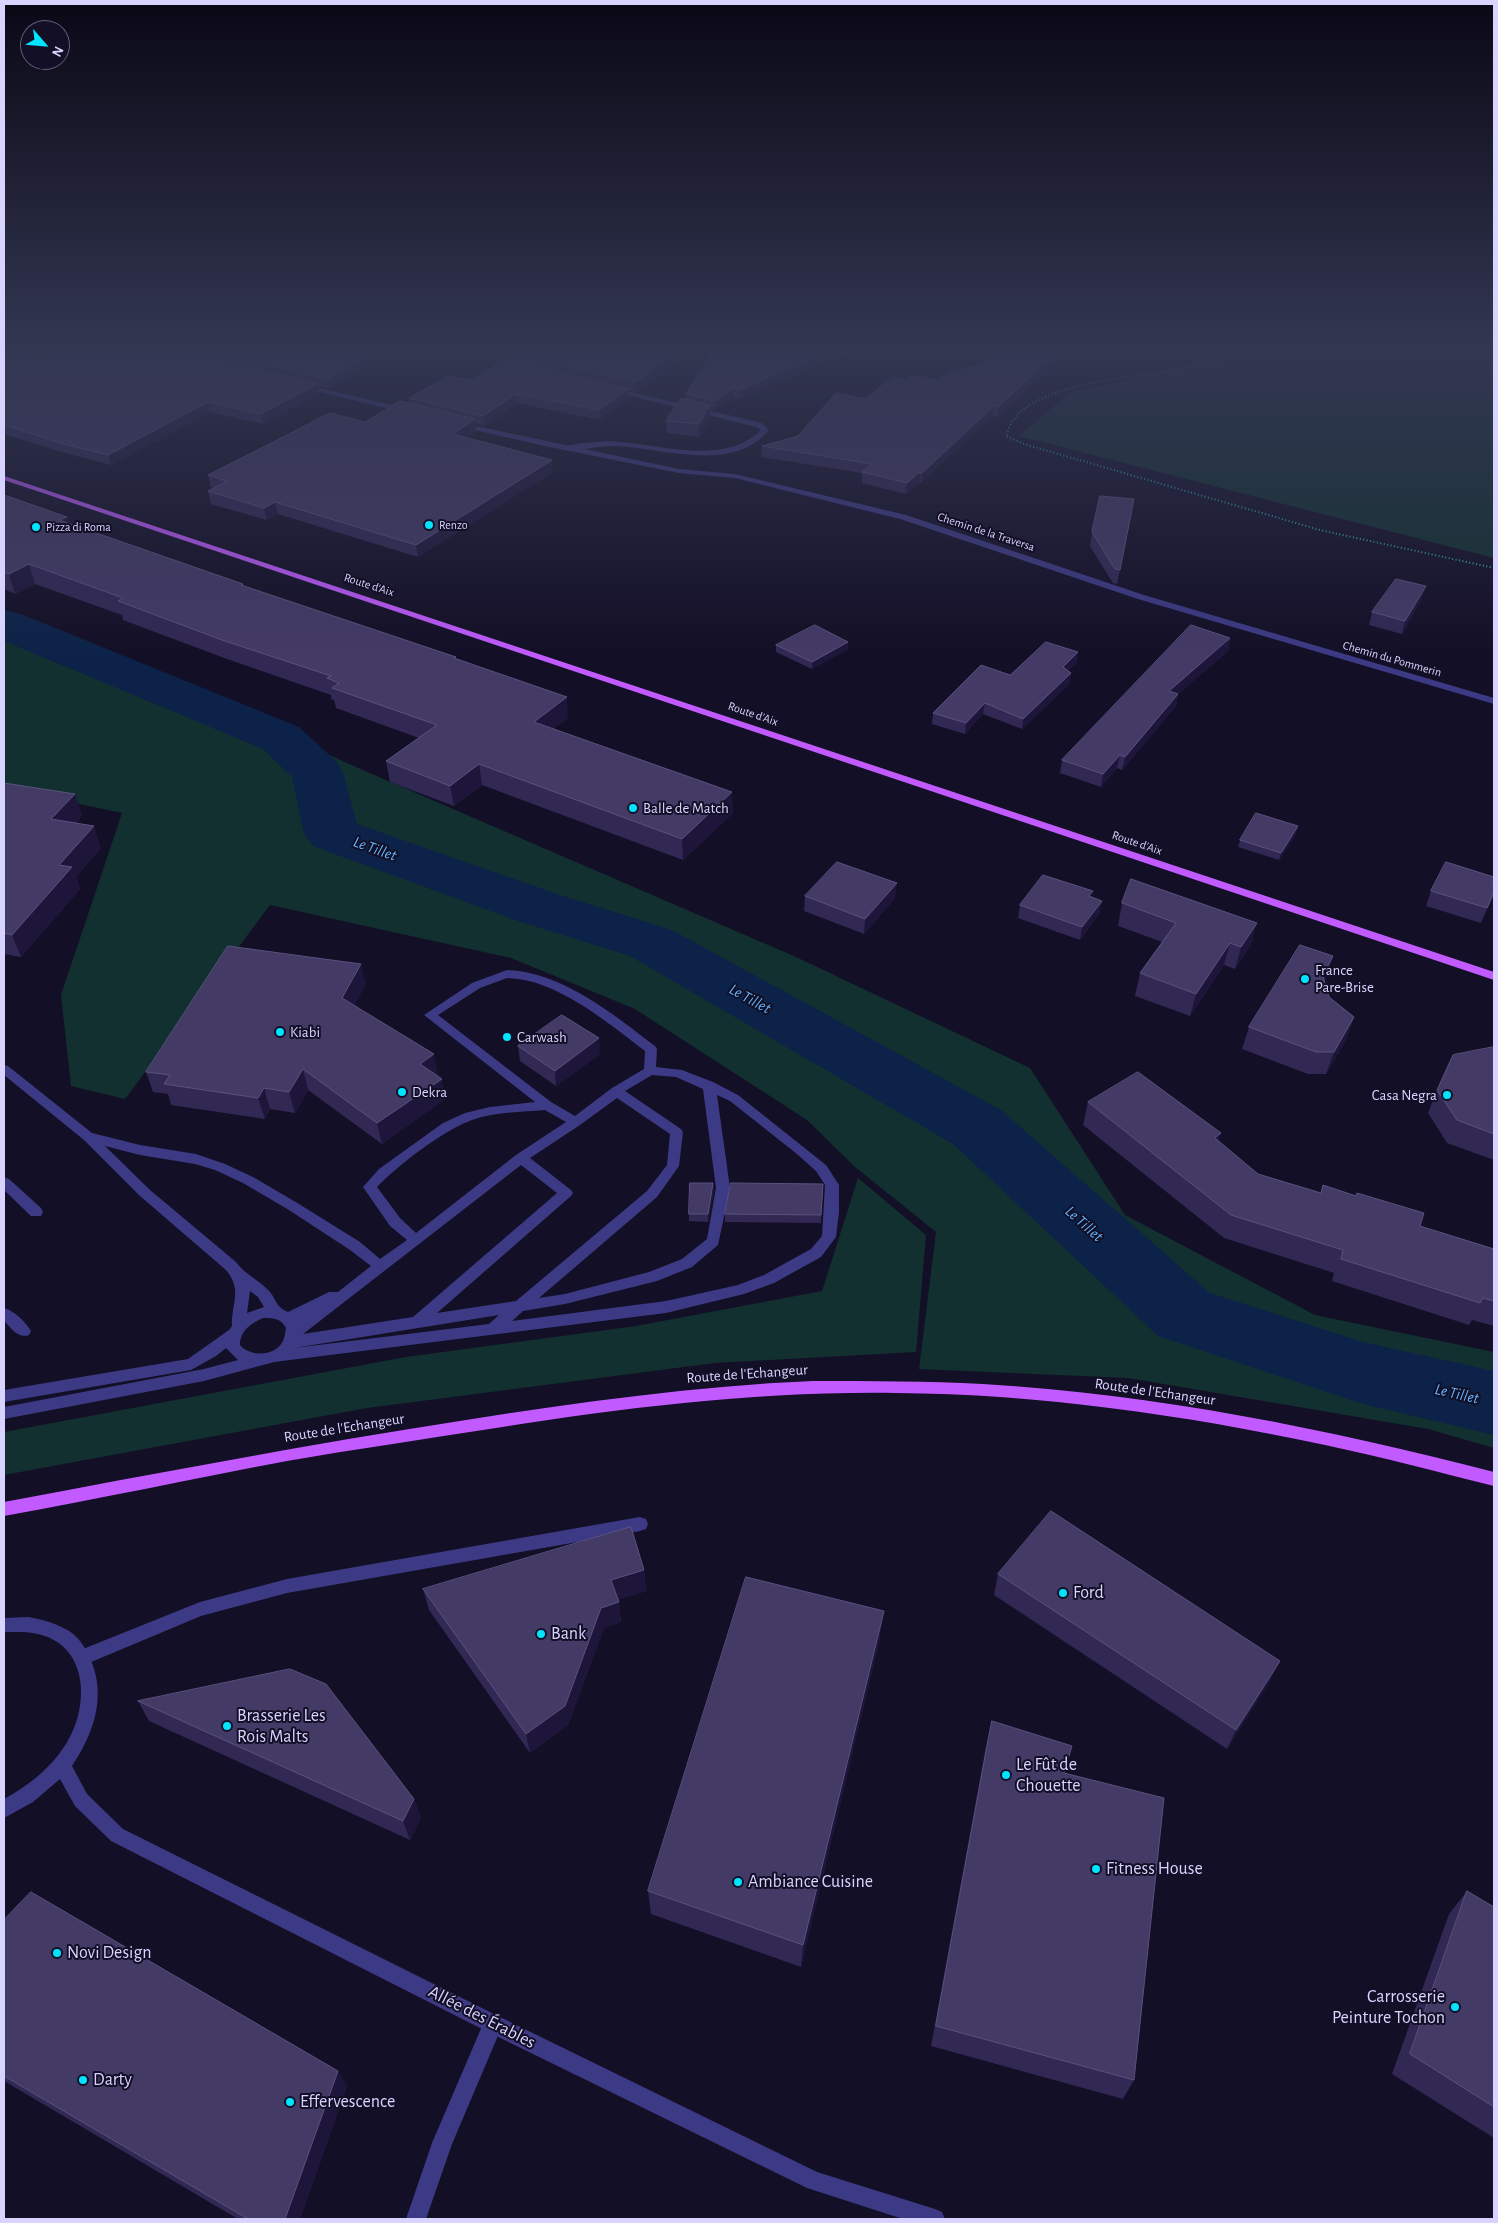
<!DOCTYPE html>
<html>
<head>
<meta charset="utf-8">
<style>
	body { margin:0 }
	#map { position:relative; width:1498px; height:2223px; overflow:hidden; background:#130f26; font-family:"Alegreya Sans",sans-serif }
	canvas { display:block }
	.frame { position:absolute; inset:0; border:5px solid #d9d4ff; pointer-events:none }
	.north { position:absolute; left:20px; top:20px; width:50px; height:50px; box-sizing:border-box; background:#130f26; border:1px solid #625e7d; border-radius:50%; rotate:117deg; font-size:14px; font-weight:700; line-height:20px; text-align:center; color:#d9d4ff }
	.north::after { content:''; display:block; margin:auto; width:18px; height:22px; background:#00e5ff; clip-path:polygon(50% 0,100% 100%,50% 72%,0 100%) }
</style>
</head>
<body>
<div id="map">
<canvas width="1498" height="2223"></canvas>
<div class="frame"></div>
<div class="north">N</div>
</div>
<script>
const context = document.querySelector('canvas').getContext('2d');
context.lineJoin = 'round';
function fill(path, color) {
  context.fillStyle = color;
  context.fill(path, 'evenodd');
}
function trace(path, color, width, dash) {
  context.strokeStyle = color;
  context.lineWidth = width;
  context.lineCap = dash ? 'butt' : 'round';
  context.setLineDash(dash || []);
  context.stroke(path);
}
function drawText(font, color, halo, rows, align = 'center') {
  context.font = font + ' "Alegreya Sans",sans-serif';
  context.lineWidth = 4;
  context.setLineDash([]);
  context.textBaseline = 'middle';
  context.strokeStyle = halo;
  context.fillStyle = color;
  for (const [text, x, y, turn = 0] of rows) {
    context.save();
    context.translate(x, y);
    context.rotate((+turn || 0) * Math.PI / 180);
    context.textAlign = isNaN(turn) ? turn : align;
    if (halo) context.strokeText(text, 0, 0);
    context.fillText(text, 0, 0);
    context.restore();
  }
}
fill(new Path2D(`
	M 1233,349 L 1494,349 L 1494,558 L 1019,436 L 1071,392 L 1161,372 Z
	M 4,610 L 365,771 L 796,957 L 1030,1068 L 1125,1215 L 1315,1315 L 1494,1352 L 1494,1448 L 1428,1429 L 1128,1378 L 919,1369 L 936,1232 L 855,1167 L 807,1120 L 635,1009 L 511,958 L 270,905 L 125,1099 L 71,1086 L 61,995 L 122,813 L 18,791 L 4,785 Z
	M 858,1178 L 926,1235 L 916,1352 L 715,1363 L 367,1408 L 4,1475 L 4,1432 L 406,1357 L 636,1326 L 822,1291 Z`), '#12302f');
fill(new Path2D(`
	M 4,610 L 21,614 L 299,727 L 336,761 L 343,772 L 357,824 L 557,894 L 672,930 L 1001,1110 L 1210,1293 L 1363,1342 L 1494,1371 L 1494,1435 L 1363,1404 L 1158,1336 L 953,1144 L 630,956 L 515,920 L 313,846 L 304,834 L 292,777 L 263,749 L 4,641 Z`), '#0c2248');
trace(new Path2D(`
	M 1250,349 C 1232,355 1214,362 1195,366 C 1150,375 1043,381 1014,419 C 1010,423 1008,431 1006,436 L 1024,444 L 1320,530 L 1494,568`), '#2fb8b0', 2, [1, 2.5]);
fill(new Path2D(`
	M 613,388 L 762,423 L 769,430 C 732,474 664,448 616,446 C 598,445 579,452 562,450 L 562,446 L 565,446 C 583,443 601,440 619,442 C 664,445 724,466 761,430 L 756,427 L 611,391 L 611,389 Z
	M 507,970 C 562,972 613,1014 655,1046 L 657,1049 L 656,1067 L 682,1070 L 713,1082 L 738,1095 L 826,1165 L 839,1185 L 839,1212 L 836,1237 L 821,1257 L 774,1283 L 744,1294 L 666,1313 L 274,1362 L 204,1381 L 4,1419 L 4,1407 L 204,1369 L 238,1360 L 226,1348 L 216,1356 L 191,1370 L 4,1402 L 4,1390 L 188,1359 L 229,1330 L 232,1326 C 231,1304 243,1290 226,1270 L 140,1196 L 84,1140 L 4,1075 L 4,1065 L 8,1066 L 92,1133 L 140,1145 L 196,1154 L 225,1164 L 253,1177 L 299,1204 L 360,1242 L 380,1259 L 407,1240 L 390,1226 L 363,1187 L 379,1169 L 443,1123 L 465,1113 L 490,1107 L 535,1102 L 424,1015 L 472,983 ZM 507,978 C 556,979 607,1022 645,1051 L 644,1069 L 612,1088 L 575,1116 L 551,1102 L 438,1015 L 480,988 ZM 652,1075 L 676,1077 L 703,1089 L 716,1188 L 707,1239 L 682,1259 L 649,1272 L 565,1294 L 539,1298 L 657,1197 L 679,1166 L 683,1132 L 681,1129 L 625,1091 ZM 717,1095 L 730,1101 L 797,1154 L 816,1171 L 825,1185 L 822,1236 L 811,1249 L 764,1275 L 738,1285 L 666,1301 L 512,1321 L 523,1311 L 565,1304 L 657,1281 L 692,1267 L 718,1245 L 730,1188 ZM 617,1098 L 670,1134 L 667,1165 L 647,1191 L 516,1301 L 437,1313 L 571,1196 L 573,1193 L 571,1190 L 530,1158 L 580,1125 ZM 545,1110 L 566,1122 L 516,1155 L 416,1233 L 400,1218 L 377,1187 C 398,1165 444,1130 472,1120 C 495,1112 521,1112 545,1110 ZM 105,1146 L 140,1155 L 195,1164 L 215,1170 L 243,1183 L 289,1210 L 350,1250 L 371,1266 L 338,1292 L 329,1292 L 288,1312 C 274,1306 277,1298 267,1289 C 257,1279 245,1274 236,1262 L 150,1190 ZM 521,1165 L 557,1193 L 413,1317 L 303,1334 ZM 250,1291 L 258,1297 L 264,1307 L 247,1313 ZM 499,1315 L 489,1324 L 294,1348 ZM 263,1318 C 273,1318 281,1318 286,1328 C 285,1332 285,1337 283,1341 C 275,1357 250,1357 240,1345 C 240,1331 250,1324 263,1318 Z
	M 4,1177 L 9,1179 L 41,1208 L 43,1212 L 41,1216 L 31,1216 L 4,1190 Z
	M 4,1308 C 13,1310 26,1322 31,1331 L 29,1335 C 18,1339 11,1328 4,1321 Z
	M 640,1517 L 646,1519 L 648,1524 L 646,1529 L 640,1531 L 287,1593 L 201,1616 L 84,1665 L 78,1663 L 76,1657 L 78,1651 L 200,1602 L 287,1579 Z
	M 493,2014 L 500,2017 L 503,2024 L 452,2144 L 426,2219 L 406,2219 L 432,2143 L 486,2017 Z`), '#3d3a85');
fill(new Path2D(`
	M 302,384 L 409,409 L 410,411 L 406,413 L 300,387 L 298,386 Z
	M 457,422 L 679,469 L 735,474 L 906,515 L 1144,595 L 1494,698 L 1494,704 L 1138,599 L 900,519 L 735,478 L 679,473 L 545,446 L 457,426 Z
	M 29,1617 C 44,1620 59,1624 72,1633 C 80,1639 86,1649 90,1658 C 107,1696 94,1733 72,1766 L 87,1794 L 123,1829 L 500,2017 L 817,2172 L 935,2209 L 942,2212 L 945,2219 L 903,2219 L 807,2188 L 486,2031 L 111,1841 L 75,1806 L 60,1779 L 33,1802 L 4,1818 L 4,1799 C 28,1786 51,1768 66,1744 C 88,1710 90,1652 45,1636 C 32,1631 18,1632 4,1632 L 4,1618 Z`), '#3d3a85');
fill(new Path2D(`
	M 4,476 L 1494,972 L 1494,980 L 4,480 Z
	M 813,1381 C 870,1381 927,1381 983,1384 C 1156,1394 1327,1429 1494,1472 L 1494,1486 C 1438,1472 1382,1457 1325,1445 C 1184,1415 1040,1394 896,1393 C 761,1391 629,1407 496,1428 C 426,1439 356,1449 287,1461 C 192,1479 98,1499 4,1516 L 4,1502 C 158,1473 311,1444 466,1420 C 581,1402 696,1386 813,1381 Z`), '#c25bff');
fill(new Path2D(`
	M 66,349 L 336,349 L 368,356 L 370,366 L 328,388 L 318,386 L 319,393 L 263,424 L 210,412 L 111,465 L 62,452 L 4,434 L 4,352 L 41,361 Z
	M 522,349 L 693,349 L 637,392 L 628,390 L 629,398 L 600,420 L 517,403 L 485,426 L 475,423 L 476,431 L 466,438 L 553,472 L 418,557 L 278,514 L 267,520 L 211,504 L 208,491 L 214,488 L 211,487 L 208,475 L 365,422 L 410,404 L 409,398 L 471,380 ZM 543,365 L 550,370 L 547,369 L 541,366 Z
	M 715,349 L 855,349 L 740,399 L 734,398 L 715,410 L 710,409 L 710,418 L 699,437 L 667,433 L 666,421 L 686,400 L 686,394 Z
	M 1019,349 L 1087,349 L 1077,360 L 1062,357 L 997,417 L 993,416 L 921,483 L 919,483 L 906,494 L 862,483 L 862,473 L 761,457 L 762,446 L 798,436 L 866,399 L 907,380 L 934,380 Z
	M 4,495 L 69,524 L 243,584 L 244,586 L 456,657 L 456,659 L 568,718 L 553,729 L 733,813 L 683,860 L 482,785 L 454,806 L 390,782 L 386,761 L 419,738 L 336,708 L 334,700 L 331,699 L 331,695 L 227,659 L 123,620 L 122,615 L 35,584 L 15,594 L 4,589 Z
	M 1132,512 L 1117,584 L 1113,583 L 1090,546 L 1092,532 Z
	M 1422,598 L 1402,634 L 1369,625 L 1372,612 Z
	M 1230,638 L 1228,651 L 1178,694 L 1176,706 L 1122,770 L 1117,768 L 1101,787 L 1060,773 L 1062,760 Z
	M 776,645 L 848,649 L 812,669 L 776,652 Z
	M 1077,663 L 1068,671 L 1071,673 L 1069,684 L 1022,729 L 983,714 L 965,734 L 932,724 L 933,713 L 1010,675 Z
	M 4,783 L 82,815 L 76,823 L 101,848 L 76,877 L 80,889 L 21,957 L 4,954 Z
	M 1296,834 L 1279,860 L 1238,847 L 1240,840 Z
	M 1431,891 L 1494,895 L 1481,923 L 1426,906 Z
	M 805,896 L 895,898 L 864,934 L 804,911 Z
	M 1092,897 L 1102,901 L 1099,914 L 1080,940 L 1018,918 L 1020,905 Z
	M 1122,903 L 1251,945 L 1235,969 L 1224,965 L 1190,1016 L 1135,996 L 1140,973 L 1162,942 L 1118,926 Z
	M 1333,956 L 1324,981 L 1329,997 L 1354,1017 L 1346,1040 L 1326,1074 L 1308,1074 L 1242,1049 L 1249,1027 Z
	M 366,984 L 354,1005 L 438,1075 L 445,1099 L 382,1144 L 308,1090 L 295,1113 L 270,1109 L 265,1119 L 171,1105 L 168,1094 L 153,1092 L 146,1072 Z
	M 518,1046 L 600,1054 L 556,1086 L 520,1061 Z
	M 1494,1047 L 1494,1160 L 1447,1143 L 1428,1113 L 1437,1090 Z
	M 1088,1102 L 1219,1141 L 1258,1174 L 1321,1193 L 1323,1185 L 1420,1226 L 1494,1249 L 1494,1326 L 1472,1320 L 1469,1325 L 1332,1281 L 1334,1273 L 1224,1238 L 1083,1125 Z
	M 713,1183 L 714,1191 L 708,1222 L 689,1221 L 689,1214 Z
	M 823,1184 L 821,1223 L 725,1222 L 725,1214 Z
	M 644,1570 L 646,1591 L 618,1599 L 621,1622 L 604,1628 L 568,1725 L 530,1753 L 429,1610 L 423,1589 Z
	M 998,1574 L 1270,1681 L 1227,1749 L 994,1595 Z
	M 880,1638 L 801,1967 L 651,1914 L 648,1891 Z
	M 138,1701 L 414,1799 L 421,1818 L 410,1840 L 149,1721 Z
	M 992,1721 L 1064,1773 L 1134,2080 L 1123,2099 L 931,2046 L 986,1746 Z
	M 1467,1891 L 1494,1907 L 1494,2138 L 1392,2074 L 1449,1914 Z
	M 4,1920 L 347,2086 L 300,2219 L 238,2219 L 4,2081 Z`), '#312854');
fill(new Path2D(`
	M 681,349 L 693,349 L 637,392 L 636,382 Z
	M 834,349 L 855,349 L 740,399 L 740,390 Z
	M 1061,349 L 1063,349 L 1062,357 L 997,417 L 998,407 Z
	M 1079,349 L 1087,349 L 1077,360 L 1078,350 Z
	M 368,356 L 370,366 L 328,388 L 327,379 Z
	M 542,356 L 543,365 L 539,367 L 539,374 L 538,358 Z
	M 317,384 L 319,393 L 263,424 L 261,414 Z
	M 734,388 L 734,398 L 715,410 L 715,401 Z
	M 628,389 L 629,398 L 600,420 L 599,410 Z
	M 516,394 L 517,403 L 485,426 L 483,416 Z
	M 208,402 L 210,412 L 111,465 L 108,455 Z
	M 710,405 L 710,418 L 699,437 L 699,424 Z
	M 994,406 L 993,416 L 921,483 L 922,473 Z
	M 475,419 L 476,431 L 454,446 L 453,434 Z
	M 552,460 L 553,472 L 418,557 L 416,545 Z
	M 920,472 L 919,483 L 906,494 L 907,483 Z
	M 275,502 L 278,514 L 267,520 L 264,508 Z
	M 67,517 L 72,536 L 59,520 Z
	M 29,564 L 35,584 L 15,594 L 9,574 Z
	M 1426,586 L 1422,598 L 1402,634 L 1405,621 Z
	M 1230,638 L 1228,651 L 1167,704 L 1169,691 Z
	M 848,642 L 848,649 L 812,669 L 812,662 Z
	M 1078,652 L 1077,663 L 1061,677 L 1063,667 Z
	M 1071,673 L 1069,684 L 1022,729 L 1023,719 Z
	M 1178,694 L 1176,706 L 1122,770 L 1125,757 Z
	M 567,697 L 568,718 L 536,743 L 534,722 Z
	M 985,703 L 983,714 L 965,734 L 966,723 Z
	M 1120,755 L 1117,768 L 1101,787 L 1103,774 Z
	M 479,764 L 482,785 L 454,806 L 450,786 Z
	M 732,792 L 733,813 L 683,860 L 682,839 Z
	M 75,794 L 82,815 L 59,841 L 51,819 Z
	M 94,826 L 101,848 L 76,877 L 80,889 L 21,957 L 12,935 L 59,865 Z
	M 1298,826 L 1296,834 L 1279,860 L 1281,853 Z
	M 897,883 L 895,898 L 864,934 L 865,919 Z
	M 1494,892 L 1494,895 L 1481,923 L 1487,908 Z
	M 1102,901 L 1099,914 L 1080,940 L 1082,927 Z
	M 1257,923 L 1251,945 L 1235,969 L 1241,947 Z
	M 1230,943 L 1224,965 L 1190,1016 L 1196,994 Z
	M 1333,956 L 1326,978 L 1316,999 L 1323,976 Z
	M 361,964 L 366,984 L 347,1018 L 342,998 Z
	M 1354,1017 L 1346,1040 L 1326,1074 L 1334,1052 Z
	M 599,1038 L 600,1054 L 556,1086 L 555,1071 Z
	M 434,1054 L 438,1075 L 424,1084 L 420,1064 Z
	M 303,1069 L 308,1090 L 295,1113 L 289,1092 Z
	M 442,1079 L 445,1099 L 382,1144 L 377,1123 Z
	M 264,1088 L 270,1109 L 265,1119 L 258,1098 Z
	M 1221,1133 L 1215,1156 L 1215,1138 Z
	M 713,1183 L 714,1191 L 708,1222 L 708,1214 Z
	M 644,1570 L 646,1591 L 613,1600 L 611,1580 Z
	M 619,1602 L 621,1622 L 604,1628 L 568,1725 L 530,1753 L 526,1734 L 601,1608 Z
	M 884,1611 L 880,1638 L 801,1967 L 803,1945 Z
	M 1280,1661 L 1270,1681 L 1227,1749 L 1236,1730 Z
	M 414,1799 L 421,1818 L 410,1840 L 403,1821 Z
	M 338,2071 L 347,2086 L 300,2219 L 285,2219 Z`), '#1d163a');
const building = new Path2D(`
	M 66,349 L 173,349 L 317,384 L 261,414 L 208,402 L 108,455 L 60,443 L 4,425 L 4,352 L 41,361 Z
	M 201,349 L 336,349 L 368,356 L 327,379 Z
	M 522,349 L 681,349 L 636,382 L 552,363 L 542,356 L 538,358 L 538,364 L 547,369 L 628,389 L 599,410 L 516,394 L 483,416 L 409,398 L 449,376 L 471,380 Z
	M 715,349 L 834,349 L 740,390 L 734,388 L 715,401 L 686,394 Z
	M 1019,349 L 1061,349 L 998,407 L 994,406 L 922,473 L 920,472 L 907,483 L 862,472 L 872,464 L 762,446 L 798,436 L 836,393 L 866,399 L 892,377 L 907,380 L 913,375 L 934,380 Z
	M 681,398 L 710,405 L 699,424 L 666,421 Z
	M 400,401 L 475,419 L 453,434 L 552,460 L 416,545 L 275,502 L 264,508 L 208,491 L 227,481 L 208,475 L 330,413 L 365,422 Z
	M 4,495 L 67,517 L 59,520 L 243,584 L 241,585 L 456,657 L 454,658 L 567,697 L 534,722 L 732,792 L 682,839 L 479,764 L 450,786 L 386,761 L 437,725 L 332,688 L 339,683 L 327,678 L 331,676 L 222,640 L 118,601 L 123,598 L 29,564 L 9,574 L 4,572 Z
	M 1100,496 L 1134,499 L 1120,570 L 1115,569 L 1092,532 Z
	M 1396,579 L 1426,586 L 1405,621 L 1372,612 Z
	M 815,625 L 848,642 L 812,662 L 776,645 Z
	M 1191,625 L 1230,638 L 1169,691 L 1178,694 L 1125,757 L 1120,755 L 1103,774 L 1062,760 Z
	M 1046,642 L 1078,652 L 1063,667 L 1071,673 L 1023,719 L 985,703 L 966,723 L 933,713 L 981,665 L 1010,675 Z
	M 4,783 L 75,794 L 51,819 L 94,826 L 59,865 L 72,867 L 12,935 L 4,933 Z
	M 1256,813 L 1298,826 L 1281,853 L 1240,840 Z
	M 837,862 L 897,883 L 865,919 L 805,896 Z
	M 1446,862 L 1494,877 L 1494,892 L 1487,908 L 1431,891 Z
	M 1043,875 L 1093,891 L 1089,896 L 1102,901 L 1082,927 L 1020,905 Z
	M 1131,879 L 1257,923 L 1241,947 L 1230,943 L 1196,994 L 1140,973 L 1176,923 L 1122,903 Z
	M 1300,945 L 1333,956 L 1323,976 L 1329,997 L 1354,1017 L 1334,1052 L 1316,1052 L 1249,1027 Z
	M 228,946 L 361,964 L 342,998 L 434,1054 L 420,1064 L 442,1079 L 377,1123 L 303,1069 L 289,1092 L 264,1088 L 258,1098 L 164,1084 L 170,1075 L 146,1072 Z
	M 562,1015 L 599,1038 L 555,1071 L 518,1046 Z
	M 1494,1047 L 1494,1134 L 1457,1120 L 1437,1090 L 1453,1055 Z
	M 1138,1072 L 1221,1133 L 1215,1138 L 1258,1174 L 1321,1193 L 1323,1185 L 1356,1196 L 1357,1193 L 1424,1213 L 1420,1226 L 1494,1249 L 1494,1301 L 1483,1298 L 1480,1303 L 1341,1259 L 1343,1250 L 1231,1215 L 1088,1102 Z
	M 690,1183 L 713,1183 L 708,1214 L 689,1214 Z
	M 731,1183 L 823,1184 L 821,1215 L 725,1214 Z
	M 1051,1511 L 1280,1661 L 1236,1730 L 998,1574 Z
	M 631,1527 L 644,1570 L 611,1580 L 619,1602 L 601,1608 L 565,1706 L 526,1734 L 423,1589 Z
	M 746,1577 L 884,1611 L 803,1945 L 648,1891 Z
	M 290,1669 L 326,1684 L 414,1799 L 403,1821 L 138,1701 Z
	M 992,1721 L 1072,1746 L 1064,1773 L 1164,1798 L 1134,2080 L 936,2026 Z
	M 1467,1891 L 1494,1907 L 1494,2107 L 1410,2054 Z
	M 31,1892 L 338,2071 L 285,2219 L 248,2219 L 4,2076 L 4,1920 Z`);
fill(building, '#433a66');
trace(building, '#5a527e', 1);
const sky = context.createLinearGradient(0, 0, 0, 660);
sky.addColorStop(0, '#0a0815');
sky.addColorStop(0.53, '#333752');
sky.addColorStop(1, '#33375200');
context.fillStyle = sky;
context.fillRect(0, 0, 1498, 660);
for (const [x, y, r, color] of [
	[429,525,5,"#00e5ff"],
	[36,527,5,"#00e5ff"],
	[633,808,5,"#00e5ff"],
	[1305,979,5,"#00e5ff"],
	[280,1032,5,"#00e5ff"],
	[507,1037,5,"#00e5ff"],
	[402,1092,5,"#00e5ff"],
	[1447,1095,5,"#00e5ff"],
	[1063,1593,5,"#00e5ff"],
	[541,1634,5,"#00e5ff"],
	[227,1726,5,"#00e5ff"],
	[1006,1775,5,"#00e5ff"],
	[1096,1869,5,"#00e5ff"],
	[738,1882,5,"#00e5ff"],
	[57,1953,5,"#00e5ff"],
	[1455,2007,5,"#00e5ff"],
	[83,2080,5,"#00e5ff"],
	[290,2102,5,"#00e5ff"]
]) {
  const dot = new Path2D();
  dot.arc(x, y, r, 0, 2 * Math.PI);
  context.fillStyle = color;
  context.fill(dot);
  trace(dot, '#130f26', 2);
}
drawText('12px', '#d9d4ff', '#130f26', [
	["Renzo",439,525],
	["Pizza di Roma",46,527]
], 'left');
drawText('12px', '#d9d4ff', '#130f26', [
	["Chemin de la Traversa",986,532,18],
	["Route d'Aix",369,585,18],
	["Chemin du Pommerin",1392,659,16],
	["Route d'Aix",753,714,19],
	["Route d'Aix",1137,843,19]
]);
drawText('15px', '#d9d4ff', '#130f26', [
	["Balle de Match",643,808],
	["France",1315,970],
	["Pare-Brise",1315,987],
	["Kiabi",290,1032],
	["Carwash",517,1037],
	["Dekra",412,1092],
	["Casa Negra",1437,1095,"right"]
], 'left');
drawText('15px', '#d9d4ff', '#130f26', [
	["Route de l'Echangeur",747,1374,-4],
	["Route de l'Echangeur",1155,1392,8],
	["Route de l'Echangeur",344,1428,-9]
]);
drawText('italic 16px', '#62b6ff', '#130f26', [
	["Le Tillet",375,849,20],
	["Le Tillet",750,999,29],
	["Le Tillet",1084,1224,42],
	["Le Tillet",1457,1394,13]
]);
drawText('18px', '#d9d4ff', '#130f26', [
	["Ford",1073,1593],
	["Bank",551,1634],
	["Brasserie Les",237,1716],
	["Rois Malts",237,1737],
	["Le Fût de",1016,1765],
	["Chouette",1016,1786],
	["Fitness House",1106,1869],
	["Ambiance Cuisine",748,1882],
	["Novi Design",67,1953],
	["Carrosserie",1445,1997,"right"],
	["Peinture Tochon",1445,2018,"right"],
	["Darty",93,2080],
	["Effervescence",300,2102]
], 'left');
drawText('18px', '#d9d4ff', '#130f26', [
	["Allée des Érables",482,2017,27]
]);
</script>
</body>
</html>
